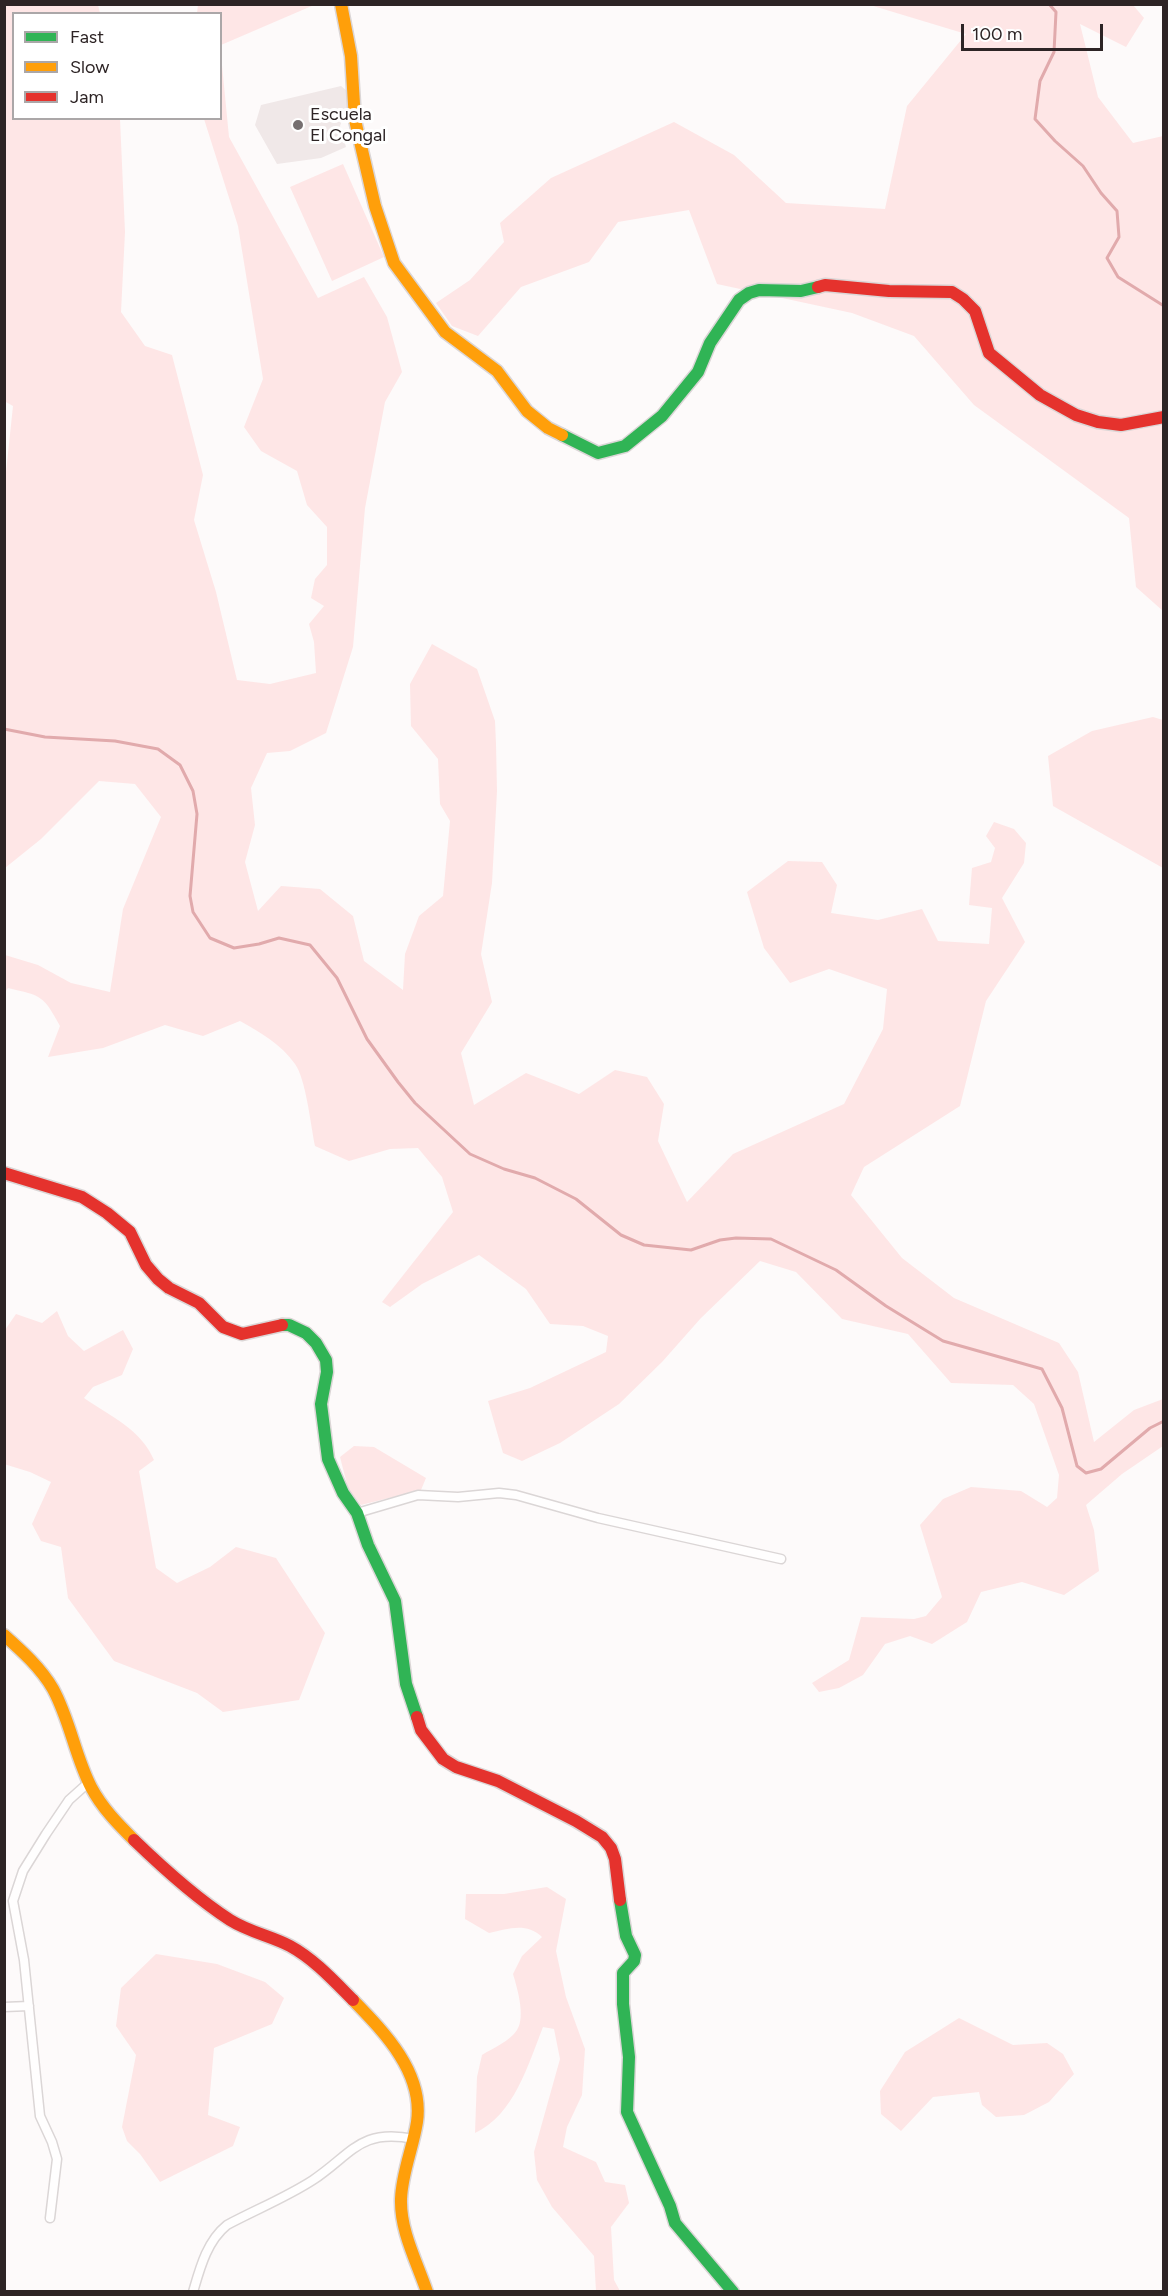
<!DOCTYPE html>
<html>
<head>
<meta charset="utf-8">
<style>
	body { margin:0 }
	#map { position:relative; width:1168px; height:2296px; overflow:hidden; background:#fdfafa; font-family:Figtree,sans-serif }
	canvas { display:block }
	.frame { position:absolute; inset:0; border:6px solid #2d2425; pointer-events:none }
	.legend { position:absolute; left:12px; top:12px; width:210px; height:108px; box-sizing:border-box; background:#fff; border:2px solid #aba7a8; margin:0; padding:8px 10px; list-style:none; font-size:18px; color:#2d2425 }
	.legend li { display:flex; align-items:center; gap:12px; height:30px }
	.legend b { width:30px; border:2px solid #aba7a8 }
	.scale { position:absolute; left:961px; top:24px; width:142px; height:27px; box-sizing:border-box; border:3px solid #2d2425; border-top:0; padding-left:8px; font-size:18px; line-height:21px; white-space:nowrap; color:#2d2425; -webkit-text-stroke:4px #fff; paint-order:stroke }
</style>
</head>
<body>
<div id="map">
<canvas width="1168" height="2296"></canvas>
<div class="frame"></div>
<ul class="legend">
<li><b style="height:8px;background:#30b455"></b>Fast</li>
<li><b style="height:8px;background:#ff9f0a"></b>Slow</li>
<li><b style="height:8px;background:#e5322d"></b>Jam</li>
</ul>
<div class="scale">100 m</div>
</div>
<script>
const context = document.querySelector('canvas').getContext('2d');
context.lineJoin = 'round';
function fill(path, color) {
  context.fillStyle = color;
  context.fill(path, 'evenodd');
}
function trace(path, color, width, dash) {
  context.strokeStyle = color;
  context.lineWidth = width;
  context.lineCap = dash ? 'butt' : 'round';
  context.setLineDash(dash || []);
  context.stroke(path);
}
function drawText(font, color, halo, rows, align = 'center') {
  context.font = font + ' Figtree,sans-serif';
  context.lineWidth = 6;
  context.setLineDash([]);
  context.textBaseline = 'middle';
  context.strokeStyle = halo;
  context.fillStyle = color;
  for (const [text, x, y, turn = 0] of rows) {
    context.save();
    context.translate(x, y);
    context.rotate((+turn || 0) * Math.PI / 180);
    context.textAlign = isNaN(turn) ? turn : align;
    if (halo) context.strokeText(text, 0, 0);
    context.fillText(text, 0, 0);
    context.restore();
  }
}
fill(new Path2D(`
	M 341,86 L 347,91 L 350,100 L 340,126 L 346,147 L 321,158 L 277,164 L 255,125 L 261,105 Z`), '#f0e8e8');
fill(new Path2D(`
	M 5,4 L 98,5 L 100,13 L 14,14 L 14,118 L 120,119 L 125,232 L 121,312 L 145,346 L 172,355 L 203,475 L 194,520 L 216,592 L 237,680 L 270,684 L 316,673 L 314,642 L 309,624 L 324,606 L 311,598 L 315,579 L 327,565 L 327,527 L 307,505 L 297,471 L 261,451 L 244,427 L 263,379 L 238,226 L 204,119 L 220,118 L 221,55 L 229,137 L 318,298 L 364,277 L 387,317 L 402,372 L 385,402 L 365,508 L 353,647 L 326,733 L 290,751 L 267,753 L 251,788 L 255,825 L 245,862 L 258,911 L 281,886 L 320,889 L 353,916 L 364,961 L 403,990 L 405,954 L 419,916 L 443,896 L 450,821 L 440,804 L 438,759 L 411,726 L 410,684 L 432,644 L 477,669 L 495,721 L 496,744 L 497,791 L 492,883 L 481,954 L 492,1002 L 461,1053 L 474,1105 L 526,1073 L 579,1094 L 615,1070 L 647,1077 L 664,1104 L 658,1141 L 687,1202 L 733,1154 L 844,1104 L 883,1029 L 887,989 L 829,969 L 790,983 L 764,948 L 747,892 L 788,861 L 822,862 L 837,885 L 831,913 L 878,920 L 922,909 L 938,941 L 989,944 L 992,908 L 969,905 L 972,868 L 991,862 L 995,848 L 986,836 L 994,822 L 1014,829 L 1026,843 L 1024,863 L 1002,898 L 1025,942 L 986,1001 L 960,1106 L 864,1167 L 851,1195 L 902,1258 L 954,1298 L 1059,1343 L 1078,1372 L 1094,1442 L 1134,1410 L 1163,1399 L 1163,1446 L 1122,1474 L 1086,1505 L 1094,1530 L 1099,1571 L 1064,1595 L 1022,1582 L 981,1592 L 967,1622 L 932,1644 L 910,1636 L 885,1644 L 863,1675 L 839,1688 L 819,1692 L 812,1683 L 849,1660 L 861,1617 L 914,1619 L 926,1616 L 942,1597 L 920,1525 L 943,1499 L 971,1487 L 1021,1491 L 1047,1507 L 1057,1498 L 1059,1475 L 1034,1404 L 1013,1385 L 951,1383 L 908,1334 L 842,1319 L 796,1272 L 760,1261 L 701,1318 L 662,1362 L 619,1404 L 560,1443 L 522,1461 L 503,1453 L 488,1401 L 530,1388 L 606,1352 L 608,1336 L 583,1326 L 550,1324 L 526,1289 L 479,1255 L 422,1284 L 390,1307 L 382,1302 L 453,1212 L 442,1177 L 418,1148 L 390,1149 L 349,1161 L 315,1146 C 311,1127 306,1079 295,1064 C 282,1045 260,1032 240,1021 L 203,1036 L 165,1025 L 103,1048 L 48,1057 L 60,1026 C 43,995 42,996 8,988 L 5,992 L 5,955 L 38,965 L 71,983 L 110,992 L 123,909 L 161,817 L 135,784 L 99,781 L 41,839 L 5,868 L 4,491 L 13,406 L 4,401 Z
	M 198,5 L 198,4 L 314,5 L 221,45 L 220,14 L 197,13 Z
	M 870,5 L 1133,5 L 1144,18 L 1126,47 L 1080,24 L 1098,97 L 1133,143 L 1163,136 L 1163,611 L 1136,587 L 1129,518 L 974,405 L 914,336 L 852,313 L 717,284 L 689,210 L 618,222 L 589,262 L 521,287 L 478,336 L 452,326 L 436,303 L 470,280 L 504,242 L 500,223 L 551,178 L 674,122 L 734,155 L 786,203 L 885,209 L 907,106 L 966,34 Z
	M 343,164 L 384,257 L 332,281 L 290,187 Z
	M 1153,717 L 1163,720 L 1163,868 L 1053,806 L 1048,756 L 1092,731 Z
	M 57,1311 L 68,1336 L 84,1351 L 123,1330 L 133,1349 L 122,1375 L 93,1387 L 84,1398 C 111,1417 141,1429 154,1460 L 139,1471 L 156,1568 L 177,1583 L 210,1567 L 236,1547 L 276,1558 L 325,1633 L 299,1700 L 223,1712 L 197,1693 L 114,1661 L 68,1598 L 61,1547 L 41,1541 L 32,1524 L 51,1482 L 30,1472 L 4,1464 L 5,1330 L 16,1314 L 42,1323 Z
	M 354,1446 L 374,1447 L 426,1478 L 421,1490 L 361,1505 L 348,1488 L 340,1457 Z
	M 547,1887 L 566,1899 L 556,1951 L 566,1997 L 585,2049 L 582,2095 L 567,2127 L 563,2147 L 596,2162 L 605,2182 L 625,2185 L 629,2203 L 611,2227 L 614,2280 L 620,2291 L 596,2291 L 594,2256 L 552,2207 L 537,2180 L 534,2152 L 560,2059 L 554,2029 L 543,2027 C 528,2065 514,2115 475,2133 L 477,2077 L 482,2055 C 493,2048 510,2041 517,2030 C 526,2017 517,1987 513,1974 L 522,1956 L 542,1937 C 526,1922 508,1929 489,1933 L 465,1919 L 466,1894 L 504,1894 Z
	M 156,1954 L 217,1964 L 265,1982 L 284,1998 L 272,2024 L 214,2048 L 208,2115 L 240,2127 L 233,2146 L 160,2182 L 140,2154 L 127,2141 L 122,2127 L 136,2055 L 116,2026 L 121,1988 Z
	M 959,2018 L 1013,2045 L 1047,2043 L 1063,2054 L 1074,2074 L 1049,2102 L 1024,2115 L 996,2117 L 982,2105 L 979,2092 L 933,2097 L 901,2131 L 881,2114 L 880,2091 L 905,2052 Z`), '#fee6e6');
trace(new Path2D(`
	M 1049,4 L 1056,12 L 1054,52 L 1040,81 L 1035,119 L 1055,141 L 1083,166 L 1101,193 L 1117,211 L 1119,237 L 1107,258 L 1118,277 L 1164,306
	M 4,729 L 45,737 L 115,741 L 158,749 L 180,765 L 193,791 L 197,814 L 190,896 L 193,912 L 210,938 L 234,948 L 259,944 L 279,938 L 310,945 L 337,978 L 367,1039 L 398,1082 L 415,1103 L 470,1154 L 504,1169 L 535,1178 L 576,1199 L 621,1235 L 644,1245 L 691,1250 L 720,1240 L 736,1238 L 771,1239 L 836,1270 L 886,1306 L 943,1341 L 1042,1369 L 1062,1408 L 1077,1466 L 1086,1473 L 1101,1469 L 1150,1428 L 1164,1421`), '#e1aaac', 3);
const street = new Path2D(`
	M 357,1513 L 418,1495 L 458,1497 L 499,1493 L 516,1495 L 598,1518 L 781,1559
	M 4,2007 L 29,2006
	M 50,2218 L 57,2159 L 52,2142 L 40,2116 L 24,1960 L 13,1901 L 23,1871 L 46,1834 L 69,1800 L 88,1783
	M 193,2292 C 200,2268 207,2241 227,2225 C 255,2210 287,2197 313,2180 C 352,2154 360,2128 414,2139`);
const fast = new Path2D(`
	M 562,435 L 598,453 L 625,446 L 662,416 L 698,372 L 710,343 L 739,300 L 749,293 L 759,290 L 801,291 L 818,287
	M 282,1325 L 289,1325 L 306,1333 L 316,1343 L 326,1360 L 327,1372 L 321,1404 L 328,1459 L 343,1493 L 357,1513 L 368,1545 L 395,1601 L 406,1684 L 417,1717
	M 620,1900 L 626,1936 L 635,1955 L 634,1961 L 623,1973 L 623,2004 L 629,2057 L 627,2112 L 670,2206 L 675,2223 L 733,2292`);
const slow = new Path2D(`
	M 341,4 L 351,56 L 355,120 L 375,206 L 394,263 L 445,332 L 497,371 L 527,411 L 548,428 L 562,435
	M 4,1635 C 22,1651 41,1668 53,1689 C 70,1720 75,1756 91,1787 C 102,1808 118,1824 134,1840
	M 353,2000 C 385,2033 424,2073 417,2122 C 413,2148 402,2172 401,2199 C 400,2231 417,2262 427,2292`);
const jam = new Path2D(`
	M 818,287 L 825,285 L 889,291 L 952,292 L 963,299 L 975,311 L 989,353 L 1040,395 L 1076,415 L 1098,422 L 1121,425 L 1164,417
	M 4,1173 L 82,1197 L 107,1213 L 130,1232 L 146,1265 L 158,1279 L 169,1288 L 199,1303 L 223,1327 L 242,1334 L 282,1325
	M 417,1717 L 421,1730 L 443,1759 L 456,1767 L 498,1781 L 576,1821 L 602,1837 L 611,1848 L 615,1859 L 620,1900
	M 134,1840 C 164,1869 196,1898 230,1920 C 249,1932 271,1936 290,1946 C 314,1959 334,1981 353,2000`);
trace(street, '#dbd6d6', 11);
trace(fast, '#dbd6d6', 15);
trace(slow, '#dbd6d6', 15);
trace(jam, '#dbd6d6', 15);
trace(street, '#fffefe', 8);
trace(fast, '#30b455', 12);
trace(slow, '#ff9f0a', 12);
trace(jam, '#e5322d', 12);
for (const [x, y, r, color] of [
	[298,125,6,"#766f70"]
]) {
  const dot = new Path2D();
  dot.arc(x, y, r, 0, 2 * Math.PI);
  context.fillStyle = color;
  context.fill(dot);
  trace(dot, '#fff', 2);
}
drawText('18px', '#2d2425', '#fff', [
	["Escuela",310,115],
	["El Congal",310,136]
], 'left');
</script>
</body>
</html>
